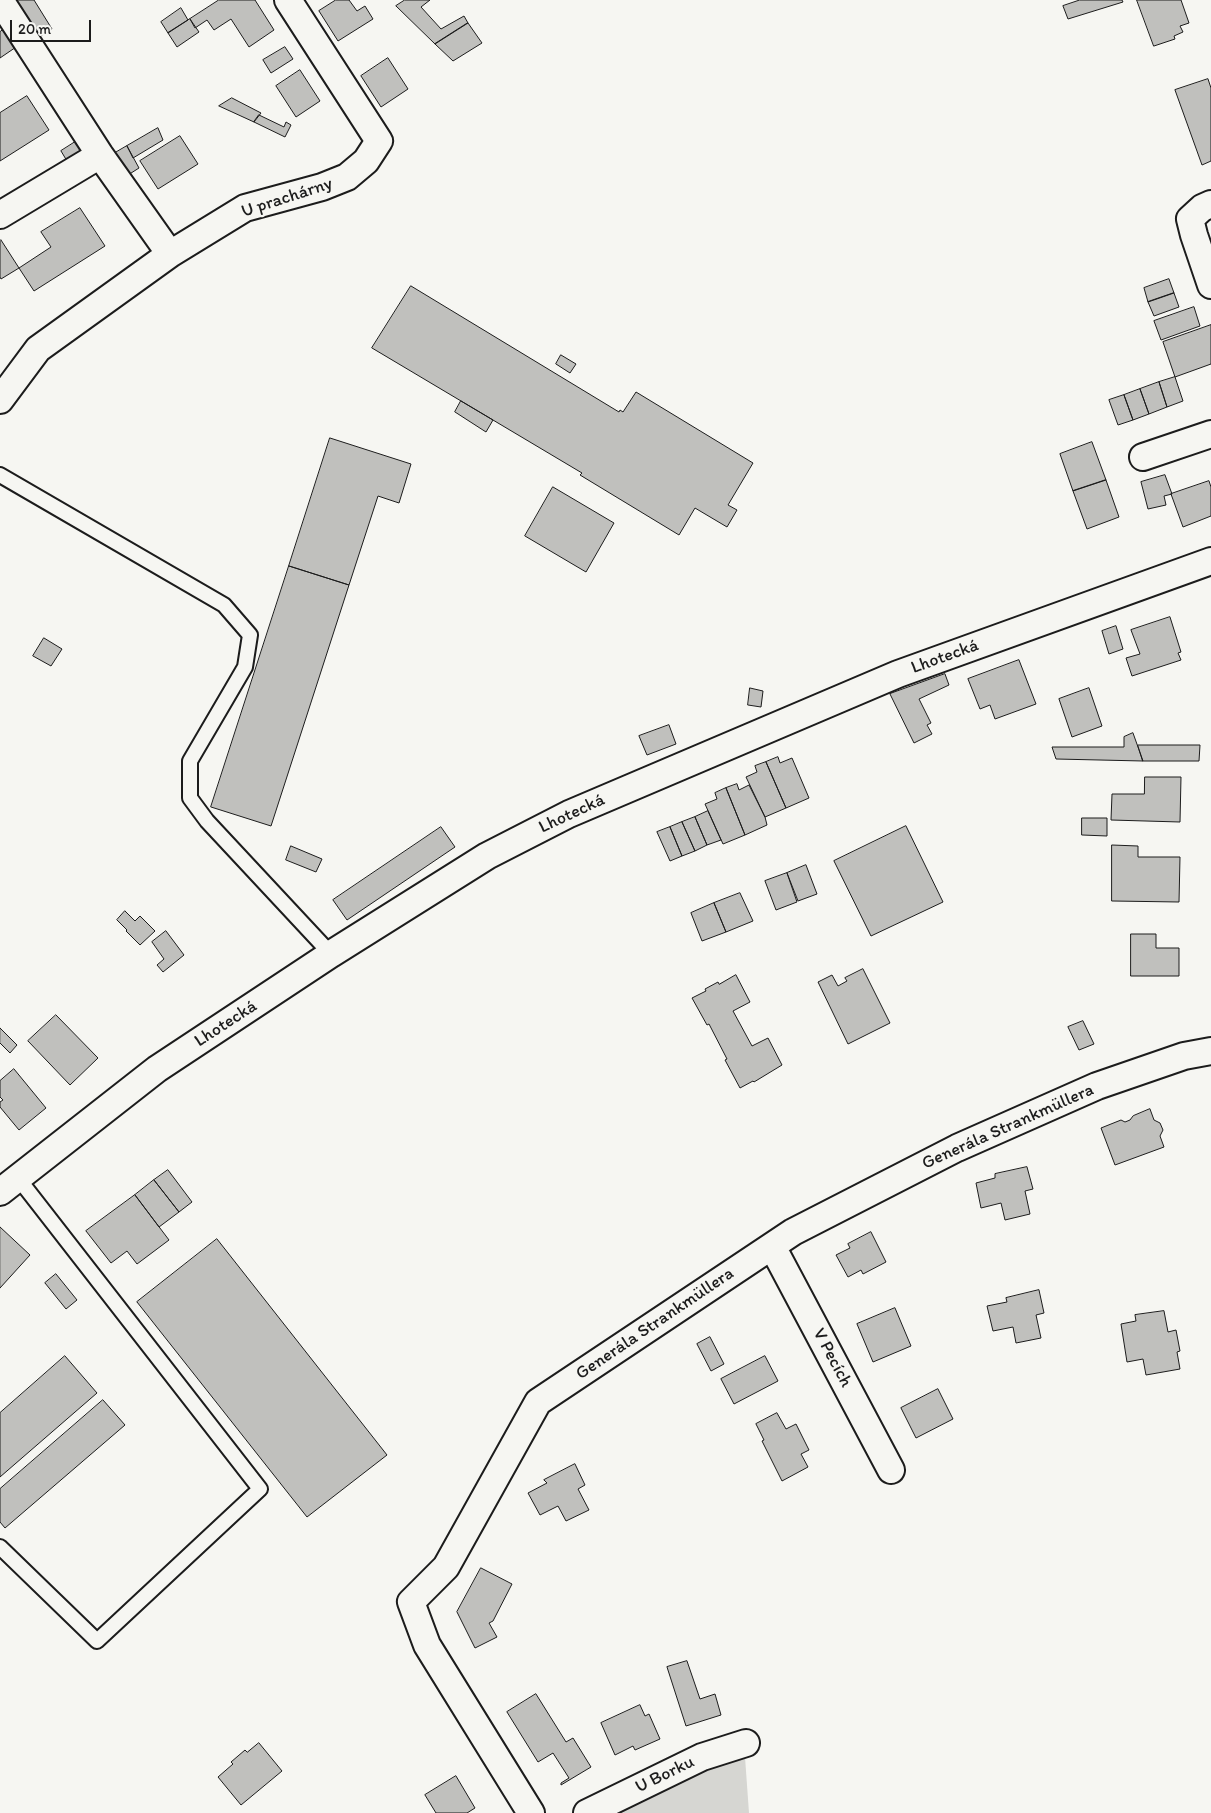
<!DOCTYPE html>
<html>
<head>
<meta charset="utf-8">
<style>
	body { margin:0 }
	#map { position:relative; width:1211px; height:1813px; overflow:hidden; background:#f6f6f2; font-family:Itim,sans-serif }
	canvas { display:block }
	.scale { position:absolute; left:10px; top:20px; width:81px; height:22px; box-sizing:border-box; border:2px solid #1c1c1c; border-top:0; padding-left:6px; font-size:15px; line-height:18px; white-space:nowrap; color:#1c1c1c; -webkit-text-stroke:4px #f6f6f2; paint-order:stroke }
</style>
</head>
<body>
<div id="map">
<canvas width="1211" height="1813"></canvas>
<div class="scale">20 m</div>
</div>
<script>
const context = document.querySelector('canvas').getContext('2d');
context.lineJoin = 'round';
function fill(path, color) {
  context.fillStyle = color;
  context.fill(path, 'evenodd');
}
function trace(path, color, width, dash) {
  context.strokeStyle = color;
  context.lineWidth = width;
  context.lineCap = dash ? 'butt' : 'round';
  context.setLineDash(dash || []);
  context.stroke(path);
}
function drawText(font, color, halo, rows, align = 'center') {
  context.font = font + ' Itim,sans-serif';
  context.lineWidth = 4.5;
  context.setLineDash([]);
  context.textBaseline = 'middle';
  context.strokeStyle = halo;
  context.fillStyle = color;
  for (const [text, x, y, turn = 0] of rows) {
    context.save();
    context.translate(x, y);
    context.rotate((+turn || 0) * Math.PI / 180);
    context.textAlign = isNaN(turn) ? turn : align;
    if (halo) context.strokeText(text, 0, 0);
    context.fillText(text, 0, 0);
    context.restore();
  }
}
fill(new Path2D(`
	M 745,1757 L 749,1813 L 607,1813 L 726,1760 Z`), '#d6d6d2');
const building = new Path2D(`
	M 12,0 L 34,0 L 52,29 L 37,38 Z
	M 219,0 L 255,0 L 274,30 L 249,47 L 231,19 L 214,30 L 207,20 L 195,28 L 190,19 Z
	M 336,0 L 349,0 L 357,11 L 365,6 L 373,19 L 338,41 L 319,11 Z
	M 405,0 L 430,0 L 421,7 L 441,29 L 464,16 L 468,23 L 435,44 L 396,6 Z
	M 1080,0 L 1122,0 L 1123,2 L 1068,19 L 1063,6 Z
	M 1137,0 L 1181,0 L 1189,23 L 1180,26 L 1183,32 L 1174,36 L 1175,39 L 1154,46 Z
	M 181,8 L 188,20 L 168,33 L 161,22 Z
	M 190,19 L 199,32 L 177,47 L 168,33 Z
	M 468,23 L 482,43 L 453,61 L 435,44 Z
	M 11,24 L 22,43 L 0,58 L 0,32 Z
	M 285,47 L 293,59 L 271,73 L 263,60 Z
	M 388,58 L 408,89 L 381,107 L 361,76 Z
	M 300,70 L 320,101 L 296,117 L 276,86 Z
	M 1208,79 L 1211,88 L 1211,161 L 1202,165 L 1175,90 Z
	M 27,96 L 49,130 L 0,161 L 0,113 Z
	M 232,98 L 261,113 L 254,122 L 219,106 Z
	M 259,115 L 284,127 L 286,122 L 291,125 L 285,137 L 254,122 Z
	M 158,128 L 163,140 L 133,158 L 127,146 Z
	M 180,136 L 198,164 L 158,189 L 140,161 Z
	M 83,137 L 89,147 L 67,161 L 61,151 Z
	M 127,146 L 139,168 L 128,175 L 115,153 Z
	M 80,208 L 105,246 L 34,291 L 19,268 L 51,247 L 41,232 Z
	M 1,240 L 19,268 L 1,279 L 0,277 L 0,241 Z
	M 1169,279 L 1174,293 L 1148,302 L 1144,288 Z
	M 411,286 L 619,412 L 620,410 L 623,412 L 636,392 L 753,463 L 728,505 L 737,510 L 727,527 L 695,508 L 679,535 L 580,475 L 582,473 L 372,348 Z
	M 1174,293 L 1179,307 L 1154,316 L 1148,302 Z
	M 1194,307 L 1200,326 L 1161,340 L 1154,321 Z
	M 1211,325 L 1211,364 L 1175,377 L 1163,342 Z
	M 561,355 L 576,364 L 570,373 L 556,364 Z
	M 1175,377 L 1183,401 L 1167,407 L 1159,382 Z
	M 1159,382 L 1167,407 L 1149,414 L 1140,389 Z
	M 1140,389 L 1149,414 L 1133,420 L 1124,395 Z
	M 1124,395 L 1133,420 L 1118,425 L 1109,400 Z
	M 461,401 L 493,420 L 486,432 L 455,412 Z
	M 330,438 L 411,464 L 399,503 L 378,496 L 349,585 L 289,566 Z
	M 1092,442 L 1106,480 L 1073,491 L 1060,454 Z
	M 1165,475 L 1172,494 L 1164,496 L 1166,505 L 1148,509 L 1141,482 Z
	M 1106,480 L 1119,517 L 1087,529 L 1073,491 Z
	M 1209,481 L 1211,487 L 1211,516 L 1183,527 L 1171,494 Z
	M 553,487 L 614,523 L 586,572 L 525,536 Z
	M 289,566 L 349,585 L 271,826 L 211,807 Z
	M 1170,617 L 1181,652 L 1178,653 L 1181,660 L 1132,676 L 1126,658 L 1140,654 L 1131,630 Z
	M 1116,626 L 1123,649 L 1109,654 L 1102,631 Z
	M 44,638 L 62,649 L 51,666 L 33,656 Z
	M 1019,660 L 1036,704 L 995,719 L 990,705 L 980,709 L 968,679 Z
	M 945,674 L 949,685 L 919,699 L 931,723 L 927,725 L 932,734 L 914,743 L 890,694 Z
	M 750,688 L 763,691 L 761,707 L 748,705 Z
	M 1089,688 L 1102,726 L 1072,737 L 1059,699 Z
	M 669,725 L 676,744 L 647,755 L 639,736 Z
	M 1133,733 L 1143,761 L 1056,759 L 1052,747 L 1124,747 L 1124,737 Z
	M 1138,745 L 1200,745 L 1199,761 L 1143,761 Z
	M 778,757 L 780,763 L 792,758 L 809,798 L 786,808 L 766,762 Z
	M 766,762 L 786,808 L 765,817 L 746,777 L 757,772 L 755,766 Z
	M 1145,777 L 1181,777 L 1180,822 L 1111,820 L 1112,794 L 1144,794 Z
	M 737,784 L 739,790 L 749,785 L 765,817 L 767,825 L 745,835 L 726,788 Z
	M 726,788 L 745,835 L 723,844 L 705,804 L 717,799 L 715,793 Z
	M 708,811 L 721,840 L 707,845 L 695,817 Z
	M 695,817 L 707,845 L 695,851 L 682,822 Z
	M 1082,818 L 1107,818 L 1107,836 L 1082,835 Z
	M 682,822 L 695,851 L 682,856 L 670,827 Z
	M 906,826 L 943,902 L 871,936 L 834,861 Z
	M 441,827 L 455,847 L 347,920 L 333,900 Z
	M 670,827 L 682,856 L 670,861 L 657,832 Z
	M 1112,845 L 1138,846 L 1138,857 L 1180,857 L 1179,902 L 1112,901 Z
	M 291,846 L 322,859 L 316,872 L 286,860 Z
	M 806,865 L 817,894 L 798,901 L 787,873 Z
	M 787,873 L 797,902 L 776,910 L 765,881 Z
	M 740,893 L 753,921 L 726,932 L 714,903 Z
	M 714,903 L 726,932 L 702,941 L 691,913 Z
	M 125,911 L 135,921 L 140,916 L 155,931 L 140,945 L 126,931 L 127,930 L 117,920 Z
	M 166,931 L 184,955 L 163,972 L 157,965 L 164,959 L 152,942 Z
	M 1131,934 L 1156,934 L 1156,948 L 1179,948 L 1179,976 L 1131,976 Z
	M 863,969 L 890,1023 L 848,1044 L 818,982 L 832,975 L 838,986 L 847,981 L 845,978 Z
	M 736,975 L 750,1002 L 733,1011 L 752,1046 L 768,1038 L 782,1065 L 754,1082 L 753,1081 L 740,1088 L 725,1060 L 727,1059 L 709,1024 L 707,1025 L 692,998 L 706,991 L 705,989 L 718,982 L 719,984 Z
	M 56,1015 L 98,1058 L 70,1085 L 28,1041 Z
	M 1083,1021 L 1094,1044 L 1079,1050 L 1068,1027 Z
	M 0,1028 L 17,1045 L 10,1053 L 0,1043 Z
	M 14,1069 L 46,1108 L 19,1130 L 0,1107 L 0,1102 L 3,1100 L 0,1097 L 0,1081 Z
	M 1150,1109 L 1154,1120 L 1160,1123 L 1163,1130 L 1160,1136 L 1164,1147 L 1115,1165 L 1101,1128 L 1121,1120 L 1125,1122 L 1130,1120 L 1133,1116 Z
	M 1027,1167 L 1033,1189 L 1025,1191 L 1030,1214 L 1005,1220 L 1001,1203 L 981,1208 L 976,1183 L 995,1178 L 995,1174 Z
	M 168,1170 L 192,1202 L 179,1212 L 154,1180 Z
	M 154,1180 L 179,1212 L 159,1227 L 135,1195 Z
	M 135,1195 L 169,1240 L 137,1264 L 127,1251 L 111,1263 L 86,1231 Z
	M 0,1227 L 30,1255 L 0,1288 Z
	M 871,1232 L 886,1262 L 863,1274 L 861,1270 L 848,1277 L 836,1255 L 850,1248 L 848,1244 Z
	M 217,1239 L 387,1455 L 307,1517 L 137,1302 Z
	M 56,1274 L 77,1300 L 66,1309 L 45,1283 Z
	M 1039,1290 L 1044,1313 L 1036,1315 L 1041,1338 L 1016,1343 L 1013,1327 L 993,1331 L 987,1306 L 1007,1302 L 1006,1298 Z
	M 895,1308 L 911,1346 L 873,1362 L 857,1324 Z
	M 1164,1311 L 1168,1332 L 1176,1330 L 1180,1351 L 1177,1352 L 1180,1369 L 1146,1375 L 1143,1359 L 1127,1362 L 1121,1324 L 1136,1321 L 1135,1315 Z
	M 710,1337 L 724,1364 L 711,1371 L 697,1344 Z
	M 65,1356 L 97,1393 L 0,1477 L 0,1413 Z
	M 765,1356 L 778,1381 L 734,1404 L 721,1379 Z
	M 938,1389 L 953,1419 L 916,1438 L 901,1408 Z
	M 103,1400 L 125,1425 L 5,1528 L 0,1522 L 0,1489 Z
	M 777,1413 L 786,1429 L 796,1424 L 809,1450 L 801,1454 L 808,1467 L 782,1481 L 762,1441 L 764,1440 L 756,1424 Z
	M 575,1464 L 585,1485 L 578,1489 L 589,1510 L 566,1521 L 558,1506 L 540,1515 L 528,1493 L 547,1483 L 544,1480 Z
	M 481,1568 L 512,1584 L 493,1621 L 489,1623 L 497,1637 L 475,1648 L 457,1612 Z
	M 687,1661 L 700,1699 L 715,1694 L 721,1715 L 686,1726 L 667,1667 Z
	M 536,1694 L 566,1742 L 573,1738 L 591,1767 L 561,1785 L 561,1783 L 569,1778 L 553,1753 L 538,1762 L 507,1712 Z
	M 640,1705 L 645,1716 L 649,1714 L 660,1739 L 635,1750 L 633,1746 L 615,1755 L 601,1723 Z
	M 259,1743 L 282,1771 L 241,1805 L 218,1777 L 233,1764 L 231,1762 L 245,1750 L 247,1752 Z
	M 456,1776 L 475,1808 L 467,1813 L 436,1813 L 425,1795 Z`);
fill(building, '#c0c0bd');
trace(building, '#1c1c1c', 1);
const lane = new Path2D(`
	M 0,475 L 224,605 L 250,635 L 245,667 L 190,761 L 190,798 L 207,821 L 331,954
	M 0,1547 L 97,1641 L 260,1489 L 18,1178`);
const street = new Path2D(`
	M 0,0 L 100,155 L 170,254
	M 1211,204 L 1202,208 L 1190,219 L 1194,235 L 1211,285
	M 0,215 L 100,155
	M 0,400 L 38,349 L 170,254 L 245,208 L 322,187 L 347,177 L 366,161 L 379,141 L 288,0
	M 1143,457 L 1211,434
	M 0,1192 L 157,1069 L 331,954 L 487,856 L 569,814 L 898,674 L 1211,561
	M 772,1246 L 891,1470
	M 531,1813 L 427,1645 L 411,1602 L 446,1567 L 538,1402 L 793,1232 L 957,1148 L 1097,1086 L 1184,1056 L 1211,1051
	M 587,1813 L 702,1757 L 746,1743`);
trace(lane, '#1c1c1c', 18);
trace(street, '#1c1c1c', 30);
trace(lane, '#f6f6f2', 14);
trace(street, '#f6f6f2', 26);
drawText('18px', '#1c1c1c', '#f6f6f2', [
	["U prachárny",287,198,-18],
	["Lhotecká",945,657,-20],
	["Lhotecká",572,814,-25],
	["Lhotecká",226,1024,-33],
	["Generála Strankmüllera",1008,1127,-24],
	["Generála Strankmüllera",655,1324,-34],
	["V Pecích",832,1358,62],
	["U Borku",665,1775,-26]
]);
</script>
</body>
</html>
